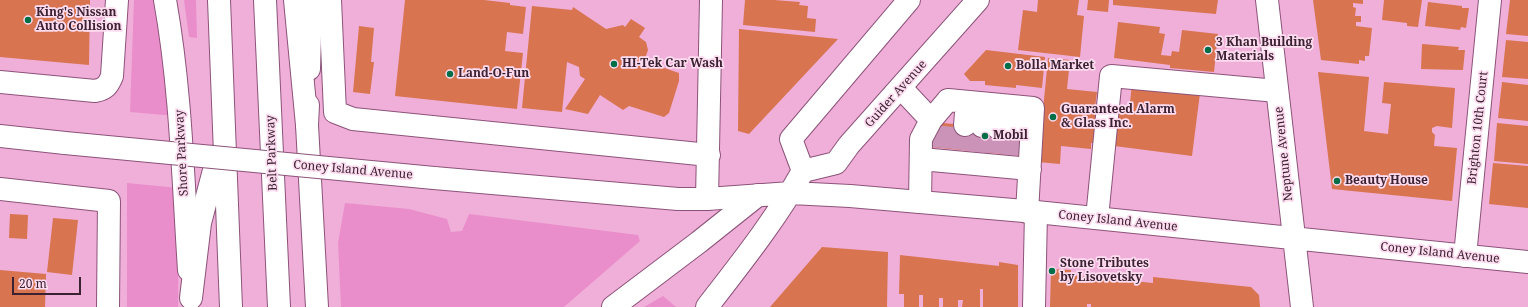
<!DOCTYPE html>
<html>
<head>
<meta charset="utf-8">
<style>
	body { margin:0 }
	#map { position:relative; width:1528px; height:307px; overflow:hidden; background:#f0afd9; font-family:"Noto Serif",serif }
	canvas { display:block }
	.scale { position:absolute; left:12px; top:277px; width:69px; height:18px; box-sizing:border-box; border:2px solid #3b2232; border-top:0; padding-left:5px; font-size:12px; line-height:14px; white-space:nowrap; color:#3b2232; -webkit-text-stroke:3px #fddcf0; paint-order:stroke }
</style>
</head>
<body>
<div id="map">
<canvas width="1528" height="307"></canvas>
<div class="scale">20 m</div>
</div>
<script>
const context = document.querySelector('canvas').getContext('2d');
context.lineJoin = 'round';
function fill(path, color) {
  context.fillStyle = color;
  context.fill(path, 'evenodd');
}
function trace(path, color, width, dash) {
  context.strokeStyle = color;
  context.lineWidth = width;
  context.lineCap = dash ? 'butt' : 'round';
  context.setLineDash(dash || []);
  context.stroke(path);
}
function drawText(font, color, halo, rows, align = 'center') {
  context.font = font + ' "Noto Serif",serif';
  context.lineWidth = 3.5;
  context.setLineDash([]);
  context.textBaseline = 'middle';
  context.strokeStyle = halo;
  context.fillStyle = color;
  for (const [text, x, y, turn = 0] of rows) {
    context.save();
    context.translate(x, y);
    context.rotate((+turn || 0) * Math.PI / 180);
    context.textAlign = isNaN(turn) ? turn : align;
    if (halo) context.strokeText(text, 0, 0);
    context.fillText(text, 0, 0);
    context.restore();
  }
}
fill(new Path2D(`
	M 134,0 L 159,0 L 176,116 L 130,112 Z
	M 184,0 L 196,0 L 197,38 L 189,37 Z
	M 127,183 L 179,188 L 178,307 L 127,307 Z
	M 345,203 L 409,209 L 447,219 L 451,232 L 462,231 L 469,214 L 638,235 L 640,241 L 564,307 L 341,307 L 338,243 Z
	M 663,296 L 676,307 L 644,307 Z`), '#ea8ecb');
fill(new Path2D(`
	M 0,0 L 90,0 L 89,65 L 0,57 Z
	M 405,0 L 484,0 L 510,3 L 510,5 L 526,7 L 523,34 L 507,32 L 505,51 L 523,53 L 517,109 L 395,96 Z
	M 745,0 L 774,0 L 800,2 L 799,5 L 808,6 L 807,18 L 816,19 L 815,32 L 743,25 Z
	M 1038,0 L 1079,0 L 1077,15 L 1084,16 L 1080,57 L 1018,50 L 1023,10 L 1037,12 Z
	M 1088,0 L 1109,0 L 1108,12 L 1087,10 Z
	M 1113,0 L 1218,0 L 1216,14 L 1113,5 Z
	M 1313,0 L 1363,0 L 1363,4 L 1353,3 L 1353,7 L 1356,8 L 1355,16 L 1361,16 L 1361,22 L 1356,22 L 1356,26 L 1372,28 L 1369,56 L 1365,56 L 1365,61 L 1359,60 L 1359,64 L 1321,60 Z
	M 1384,0 L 1422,0 L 1418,27 L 1407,26 L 1407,23 L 1382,20 Z
	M 1510,0 L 1528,0 L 1528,36 L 1506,34 Z
	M 1428,2 L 1462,6 L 1462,8 L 1469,8 L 1466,28 L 1461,27 L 1460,30 L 1425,26 Z
	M 532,6 L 572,10 L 573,7 L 606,29 L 623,25 L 625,27 L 631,19 L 645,28 L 639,37 L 646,42 L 648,50 L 644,61 L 679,73 L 679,81 L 669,113 L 664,117 L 629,106 L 623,110 L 600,95 L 588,114 L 565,109 L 585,79 L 580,76 L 579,67 L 567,62 L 562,112 L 522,108 Z
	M 1118,22 L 1160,27 L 1159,33 L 1165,34 L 1161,55 L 1171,56 L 1172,51 L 1179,52 L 1182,30 L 1218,34 L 1214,72 L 1170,68 L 1170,65 L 1114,58 Z
	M 359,26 L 374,28 L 371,62 L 374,62 L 370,94 L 353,92 Z
	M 739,29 L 838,39 L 749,134 L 738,131 Z
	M 1506,40 L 1528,42 L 1528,79 L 1502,77 Z
	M 1422,44 L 1459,47 L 1458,50 L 1465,50 L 1463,70 L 1421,69 Z
	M 986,50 L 1045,57 L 1042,88 L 1016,85 L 1016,88 L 985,85 L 985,81 L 970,81 L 964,74 Z
	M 1048,58 L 1070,60 L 1067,89 L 1097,92 L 1095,107 L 1129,111 L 1132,84 L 1200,93 L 1192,156 L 1091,143 L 1091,149 L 1061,146 L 1060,164 L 1038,162 Z
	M 1318,72 L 1369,77 L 1364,131 L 1388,134 L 1391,104 L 1382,103 L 1384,82 L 1455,88 L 1452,128 L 1437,126 L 1432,128 L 1432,132 L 1435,135 L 1434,146 L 1457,148 L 1452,201 L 1332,189 Z
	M 1502,82 L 1528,85 L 1528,121 L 1498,118 Z
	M 932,122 L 1029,131 L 1026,156 L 929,147 Z
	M 1497,123 L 1528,126 L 1528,164 L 1494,161 Z
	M 1493,163 L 1528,166 L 1528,208 L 1489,204 Z
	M 10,214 L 28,215 L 27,239 L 9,238 Z
	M 53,218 L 78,220 L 72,275 L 47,272 Z
	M 822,247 L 888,252 L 887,307 L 770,307 Z
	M 900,255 L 999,266 L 999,262 L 1018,265 L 1018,307 L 983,307 L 983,289 L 980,289 L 980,307 L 962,307 L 963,300 L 958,300 L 958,307 L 943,307 L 943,298 L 939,298 L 939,307 L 923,307 L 923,295 L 919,295 L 919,307 L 904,307 L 904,294 L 899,294 Z
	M 1051,269 L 1071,270 L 1071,275 L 1153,283 L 1153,277 L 1251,287 L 1259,295 L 1260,307 L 1091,307 L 1091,304 L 1087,304 L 1087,307 L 1050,307 Z
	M 0,270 L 46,274 L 45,307 L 0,307 Z`), '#d8744f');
trace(new Path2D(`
	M 943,148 L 945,123
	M 963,150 L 965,125
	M 979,152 L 982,126
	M 996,153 L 998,128
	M 1012,155 L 1014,129`), '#cc93b8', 22, [22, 11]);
const minor = new Path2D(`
	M 330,0 L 335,112 L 353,119 L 709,155
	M 901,88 L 931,120
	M 948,100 L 1033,108 L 1027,212
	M 965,125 L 967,102
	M 982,126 L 984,104
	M 998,128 L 1001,105
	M 1014,129 L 1017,107
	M 921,159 L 1030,169
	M 0,189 L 109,201 L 108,307
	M 707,199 L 711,0
	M 920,202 L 921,139 L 931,120 L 948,100
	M 1097,218 L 1111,76 L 1277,91
	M 1465,256 L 1490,0
	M 1034,307 L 1036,212`);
const major = new Path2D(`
	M 165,0 C 181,89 183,180 189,270
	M 1267,0 L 1302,307
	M 309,69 L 311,0
	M 0,82 L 95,91 C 105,89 108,86 112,76 L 117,0
	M 308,105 L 307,125 L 317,307
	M 0,136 L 65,143
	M 803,171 L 791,139 L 909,0
	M 434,178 L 678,199 L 707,199 L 791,193 L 850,196 L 1036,212 L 1528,262
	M 707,307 C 741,263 776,219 803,171 L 836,163 L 849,145 L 978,0`);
const highway = new Path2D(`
	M 219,0 L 231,307
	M 265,0 L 279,307
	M 295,0 L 307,125
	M 191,298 L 200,223 L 218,155
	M 613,307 L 699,242 L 758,195`);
trace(minor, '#8c5379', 24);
trace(major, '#8c5379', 24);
trace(highway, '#8c5379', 24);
trace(minor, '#fff', 22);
trace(major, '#fff', 22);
trace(highway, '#fff', 22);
const majorBridge = new Path2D(`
	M 65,143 L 434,178`);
trace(majorBridge, '#8c5379', 24, []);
trace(majorBridge, '#fff', 22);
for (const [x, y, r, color] of [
	[28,20,4,"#006f48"],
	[1208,50,4,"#006f48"],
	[614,64,4,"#006f48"],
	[1008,66,4,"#006f48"],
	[450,74,4,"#006f48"],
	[1053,117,4,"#006f48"],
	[985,136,4,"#006f48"],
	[1337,181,4,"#006f48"],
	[1052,271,4,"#006f48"]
]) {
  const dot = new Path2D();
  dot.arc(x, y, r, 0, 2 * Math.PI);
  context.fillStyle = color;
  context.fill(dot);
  trace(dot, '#fddcf0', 1.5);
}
drawText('bold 12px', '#3b2232', '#fddcf0', [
	["King's Nissan",36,13],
	["Auto Collision",36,27],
	["3 Khan Building",1216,43],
	["Materials",1216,57],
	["HI-Tek Car Wash",622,64],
	["Bolla Market",1016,66],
	["Land-O-Fun",458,74],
	["Guaranteed Alarm",1061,110],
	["& Glass Inc.",1061,124],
	["Mobil",993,136],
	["Beauty House",1345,181],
	["Stone Tributes",1060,264],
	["by Lisovetsky",1060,278]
], 'left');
drawText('12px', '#3b2232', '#fddcf0', [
	["Guider Avenue",896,94,-48],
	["Brighton 10th Court",1478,128,-84],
	["Shore Parkway",182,153,-93],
	["Belt Parkway",272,153,-92],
	["Neptune Avenue",1284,154,-96],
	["Coney Island Avenue",353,170,5],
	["Coney Island Avenue",1118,221,6],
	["Coney Island Avenue",1440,253,6]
]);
</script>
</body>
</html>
